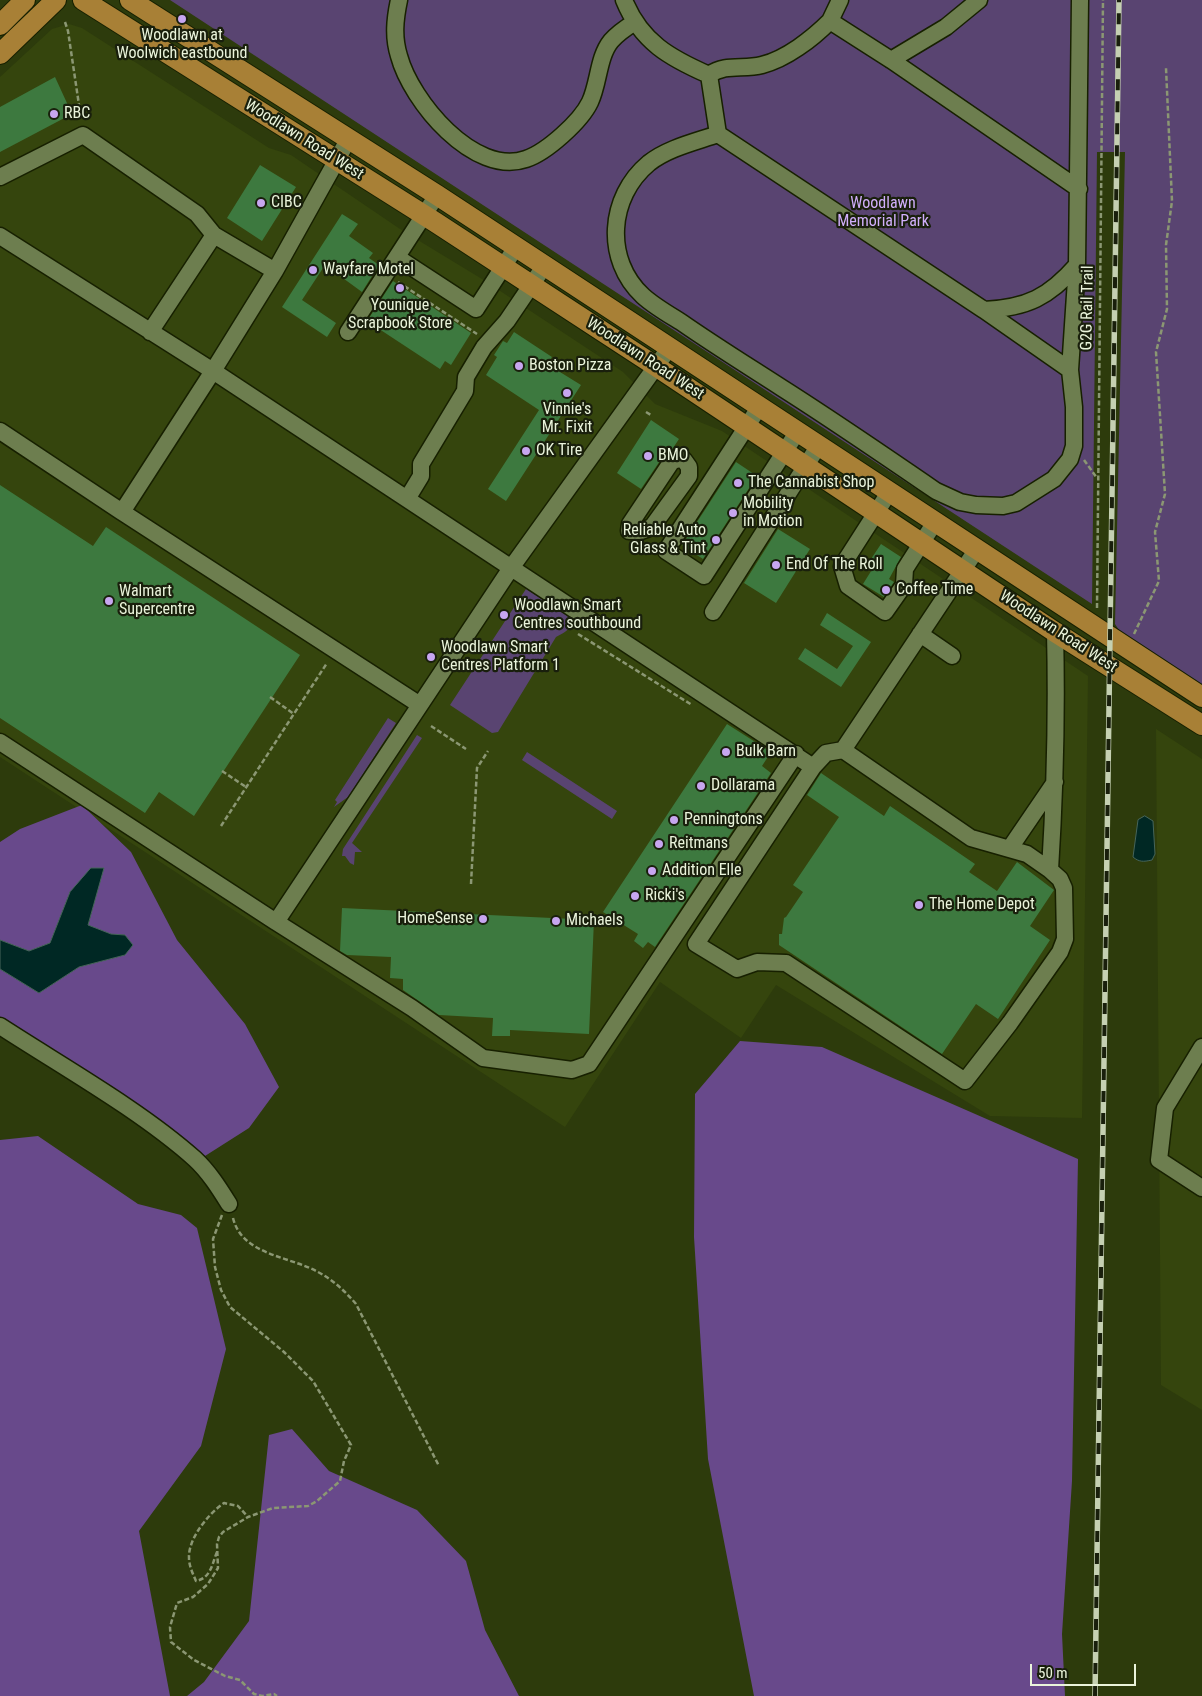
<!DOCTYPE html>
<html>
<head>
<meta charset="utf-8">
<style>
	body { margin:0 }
	#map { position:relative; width:1202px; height:1696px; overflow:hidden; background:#2d3b0c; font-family:"Roboto Condensed",sans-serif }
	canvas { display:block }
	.scale { position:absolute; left:1030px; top:1664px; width:106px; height:22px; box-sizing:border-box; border:2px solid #eaf4db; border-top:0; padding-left:6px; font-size:15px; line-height:18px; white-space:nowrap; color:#eaf4db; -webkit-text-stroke:4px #191f0c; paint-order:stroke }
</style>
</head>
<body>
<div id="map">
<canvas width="1202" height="1696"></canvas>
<div class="scale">50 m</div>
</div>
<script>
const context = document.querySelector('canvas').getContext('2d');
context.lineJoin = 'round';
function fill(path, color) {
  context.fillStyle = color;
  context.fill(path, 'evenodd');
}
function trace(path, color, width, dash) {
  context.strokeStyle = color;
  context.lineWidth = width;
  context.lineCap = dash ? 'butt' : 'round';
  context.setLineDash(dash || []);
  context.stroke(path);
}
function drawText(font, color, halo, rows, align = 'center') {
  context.font = font + ' "Roboto Condensed",sans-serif';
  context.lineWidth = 4.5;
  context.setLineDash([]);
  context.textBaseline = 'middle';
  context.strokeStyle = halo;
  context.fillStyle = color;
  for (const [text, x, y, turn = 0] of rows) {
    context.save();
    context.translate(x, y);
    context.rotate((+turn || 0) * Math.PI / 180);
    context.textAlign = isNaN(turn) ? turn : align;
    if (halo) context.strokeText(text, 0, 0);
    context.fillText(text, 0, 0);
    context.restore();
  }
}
fill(new Path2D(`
	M 69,24 L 82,28 L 269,148 L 291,155 L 403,231 L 482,279 L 623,372 L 655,404 L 722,431 L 1088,676 L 1082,1118 L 990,1116 L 776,985 L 741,1038 L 660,982 L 565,1127 L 0,757 L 0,77 L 52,29 Z
	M 1156,729 L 1202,759 L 1202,1410 L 1161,1385 Z`), '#35450d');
fill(new Path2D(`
	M 170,0 L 1202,0 L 1202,686 L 1121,633 L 1115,624 L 1125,152 L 1097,152 L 1092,604 Z
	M 526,589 L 566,615 L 571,620 C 570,631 565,632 556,637 L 498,732 L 492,733 L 450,705 Z
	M 388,718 L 396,723 L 348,797 L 334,807 L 337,802 L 335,800 Z
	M 417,735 L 422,738 L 352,843 L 362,852 L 355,852 L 354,865 L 350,863 L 345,856 L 342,856 L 343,849 Z
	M 527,752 L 617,811 L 612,819 L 522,760 Z`), '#594471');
fill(new Path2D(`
	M 82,805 L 131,852 L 177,940 L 245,1024 L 279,1087 L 249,1128 L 205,1156 L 0,1017 L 0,969 L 39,993 L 79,967 L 125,955 L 125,935 L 111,934 L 88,926 L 103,868 L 70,892 L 50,943 L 29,951 L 0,940 L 0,842 L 20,829 Z
	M 740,1041 L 822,1047 L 1078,1159 L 1072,1481 L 1062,1634 L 1065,1696 L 754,1696 L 708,1459 L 694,1237 L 695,1094 Z
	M 38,1136 L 138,1204 L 181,1215 L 197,1228 L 226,1349 L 201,1446 L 139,1531 L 170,1696 L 0,1696 L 0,1140 Z
	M 292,1429 L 329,1471 L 417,1510 L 466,1561 L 485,1630 L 519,1696 L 187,1696 L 204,1682 L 249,1621 L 269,1435 Z`), '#68498b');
const water = new Path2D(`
	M 1145,816 L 1153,821 L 1155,854 L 1152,860 C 1143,862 1139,862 1133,857 L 1138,820 Z
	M 91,868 L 104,868 L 88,925 L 111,934 L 125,935 L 133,945 L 125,955 L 79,967 L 39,993 L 0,969 L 0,940 L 29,951 L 50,943 L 70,892 Z`);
fill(water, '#002824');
trace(water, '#46655b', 1);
fill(new Path2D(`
	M 55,77 L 72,114 L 0,152 L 0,107 Z
	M 260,165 L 296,187 L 262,241 L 227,218 Z
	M 342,214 L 358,224 L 349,236 L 373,253 L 369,258 L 379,265 L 362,292 L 325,265 L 302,300 L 336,323 L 327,337 L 282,307 Z
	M 393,281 L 471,333 L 451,365 L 445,361 L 440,369 L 367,321 Z
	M 514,332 L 552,357 L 547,364 L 581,385 L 506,501 L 488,489 L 539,410 L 486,375 L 497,357 L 494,355 L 503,341 L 507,343 Z
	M 651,420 L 679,439 L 671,451 L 664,455 L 641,489 L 617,473 Z
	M 736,462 L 757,476 L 703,559 L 682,545 Z
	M 0,485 L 93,546 L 106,527 L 300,655 L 194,816 L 159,792 L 145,813 L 0,718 Z
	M 778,529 L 810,549 L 776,603 L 744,583 Z
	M 881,544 L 901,557 L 889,579 L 894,582 L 884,597 L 863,584 L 873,568 L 867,565 Z
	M 827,613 L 871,642 L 841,687 L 798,659 L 805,648 L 837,669 L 853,646 L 820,625 Z
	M 727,724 L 771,752 L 762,766 L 771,773 L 655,947 L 648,942 L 643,948 L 634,941 L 638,934 L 603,912 Z
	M 821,773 L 884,816 L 890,806 L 975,864 L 969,872 L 997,891 L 1017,862 L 1054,890 L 1030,926 L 1050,940 L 998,1019 L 976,1004 L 942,1054 L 779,945 L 779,934 L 782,934 L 784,918 L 786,917 L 803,892 L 793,885 L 839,817 L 807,795 Z
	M 342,908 L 594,920 L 589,1034 L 510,1030 L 510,1036 L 492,1036 L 493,1018 L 439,1015 L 403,990 L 403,979 L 390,978 L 391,957 L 347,955 L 340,951 Z`), '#3d793f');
const minor = new Path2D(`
	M 399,0 C 395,19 393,37 399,56 C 411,101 474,177 526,159 C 547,152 581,121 590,102 C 599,83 598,57 611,41 C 618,33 627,27 635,22
	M 624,0 C 641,42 670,58 709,75 L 718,134 L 984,310 L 1070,370
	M 840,0 L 830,21 L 891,60 L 1079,189
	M 891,60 L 946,27 L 979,0
	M 709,75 C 726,63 743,70 762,65 C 786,59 812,39 830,21
	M 718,134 C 695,142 668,148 649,163 C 608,197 604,260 643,296 C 654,306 668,314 681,322 C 714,345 748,366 782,388 C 834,421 885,456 936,491 L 960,502 L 976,505 L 1003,506 L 1016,503 L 1054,479 L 1070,459 L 1074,446 L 1074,407 L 1070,370 L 1077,265 L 1080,0
	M 0,177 L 83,135 L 197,214 L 214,235 L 275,271
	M 0,236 L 213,371 L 275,271 L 348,140
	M 398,258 L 476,309 L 516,247
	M 984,310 C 1027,308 1049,297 1077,265
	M 150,332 L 214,235
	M 348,332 L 437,195
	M 670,347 L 511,568 L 276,922 L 412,1008 L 483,1058 L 572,1070 L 589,1064 L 796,754
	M 760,406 L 666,551 L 704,576 L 798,431
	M 0,431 L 122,512
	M 680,459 L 684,460 L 689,467 L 689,476 L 652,527 L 641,531 L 629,531 L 630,524 L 672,461 Z
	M 890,491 L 842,566 L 848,586 L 885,612 L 904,585 L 905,569 L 935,522
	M 407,499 L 421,476 L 421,464 L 465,391 L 466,377 L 484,347 L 507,321 L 545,265
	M 713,612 L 819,445
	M 920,634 L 952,656
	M 420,705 L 122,512 L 213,371 L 813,767
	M 0,742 L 276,922
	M 843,750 L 971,838 L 1027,854 L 1050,870 L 1060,879 L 1064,888 L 1065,939 L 1060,952 L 1010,1023 L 965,1081 L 786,963 L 757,962 L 737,969 L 696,944 L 813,767 L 826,753 Z
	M 843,750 L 977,549
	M 1010,848 L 1055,782
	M 1050,870 C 1055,790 1057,711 1055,632
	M 0,1026 C 63,1067 140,1110 195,1159 C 209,1172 219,1188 229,1204
	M 1202,1047 L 1165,1108 L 1159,1160 L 1202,1188`);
const major = new Path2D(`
	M 83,0 L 435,222 L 657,367 L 1055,632 L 1202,725
	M 130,0 L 437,195 L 1202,697
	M 0,25 L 25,0
	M 0,54 L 56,0`);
trace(minor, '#172000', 19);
trace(major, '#172000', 22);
trace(new Path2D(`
	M 65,22 L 68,31 L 79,105
	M 398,282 L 477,334
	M 646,412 L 651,415
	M 1084,460 L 1097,478
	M 1097,608 L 1103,0
	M 578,634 L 692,705
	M 1134,634 L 1159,581 L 1155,532 L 1165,494 L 1156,352 L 1167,309 L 1166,245 L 1172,201 L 1166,68
	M 270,697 L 294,714
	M 431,726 L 466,749
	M 222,771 L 246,787
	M 221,826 L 327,663
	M 471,884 L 477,768 L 488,751
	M 222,1215 L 213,1239 L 215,1267 L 221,1290 L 230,1307 L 284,1352 L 313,1381 L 351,1445 L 344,1461 L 340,1481 L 317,1501 L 308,1506 L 273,1508 L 248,1517 L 223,1532 L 219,1537 L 217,1544 L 218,1568 L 208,1584 L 193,1597 L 177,1603 L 170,1627 L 171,1642 L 194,1660 L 225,1676 L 240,1680 L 254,1694 L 262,1696 L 274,1694 L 277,1696
	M 233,1218 C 242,1255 289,1256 318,1272 C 333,1280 345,1291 356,1304 L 439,1466
	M 217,1552 C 212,1564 211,1578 196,1581 C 193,1574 189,1566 189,1558 C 188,1539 208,1514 224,1503 L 238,1506 L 248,1517`), '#8b9773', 2.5, [5, 2.5]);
trace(minor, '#6d7e4f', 16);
trace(major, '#a88036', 20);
const rail = new Path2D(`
	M 1095,1696 L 1119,0`);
trace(rail, '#c5d0b2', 5.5);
trace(rail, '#191f0c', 4, [11]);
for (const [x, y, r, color] of [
	[182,19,5,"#c7a6f0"],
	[54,114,5,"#c7a6f0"],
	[261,203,5,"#c7a6f0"],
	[313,270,5,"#c7a6f0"],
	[400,288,5,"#c7a6f0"],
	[519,366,5,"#c7a6f0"],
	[567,393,5,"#c7a6f0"],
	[526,451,5,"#c7a6f0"],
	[648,456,5,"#c7a6f0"],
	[738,483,5,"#c7a6f0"],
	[733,513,5,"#c7a6f0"],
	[716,540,5,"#c7a6f0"],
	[776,565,5,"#c7a6f0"],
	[886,590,5,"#c7a6f0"],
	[109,601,5,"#c7a6f0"],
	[504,615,5,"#c7a6f0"],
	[431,657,5,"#c7a6f0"],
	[726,752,5,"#c7a6f0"],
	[701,786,5,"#c7a6f0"],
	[674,820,5,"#c7a6f0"],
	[659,844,5,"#c7a6f0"],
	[652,871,5,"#c7a6f0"],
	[635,896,5,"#c7a6f0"],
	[919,905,5,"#c7a6f0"],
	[483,919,5,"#c7a6f0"],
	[556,921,5,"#c7a6f0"]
]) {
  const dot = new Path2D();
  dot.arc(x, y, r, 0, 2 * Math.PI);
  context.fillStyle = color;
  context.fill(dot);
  trace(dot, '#191f0c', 2);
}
drawText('16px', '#eaf4db', '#191f0c', [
	["Woodlawn at",182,36,"center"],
	["Woolwich eastbound",182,54,"center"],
	["RBC",64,114],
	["CIBC",271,203],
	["Wayfare Motel",323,270],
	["Younique",400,306,"center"],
	["Scrapbook Store",400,324,"center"],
	["Boston Pizza",529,366],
	["Vinnie's",567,410,"center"],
	["Mr. Fixit",567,428,"center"],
	["OK Tire",536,451],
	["BMO",658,456],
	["The Cannabist Shop",748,483],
	["Mobility",743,504],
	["in Motion",743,522],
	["Reliable Auto",706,531,"right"],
	["Glass & Tint",706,549,"right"],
	["End Of The Roll",786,565],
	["Coffee Time",896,590],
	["Walmart",119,592],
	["Supercentre",119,610],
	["Woodlawn Smart",514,606],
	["Centres southbound",514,624],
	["Woodlawn Smart",441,648],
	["Centres Platform 1",441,666],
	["Bulk Barn",736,752],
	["Dollarama",711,786],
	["Penningtons",684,820],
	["Reitmans",669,844],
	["Addition Elle",662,871],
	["Ricki's",645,896],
	["The Home Depot",929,905],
	["HomeSense",473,919,"right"],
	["Michaels",566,921]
], 'left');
drawText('16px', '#eaf4db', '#191f0c', [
	["Woodlawn Road West",304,140,32],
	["G2G Rail Trail",1088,308,-89],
	["Woodlawn Road West",645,359,33],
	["Woodlawn Road West",1058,632,33]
]);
drawText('16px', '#d1affb', '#191f0c', [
	["Woodlawn",883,204],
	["Memorial Park",883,222]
]);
</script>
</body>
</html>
